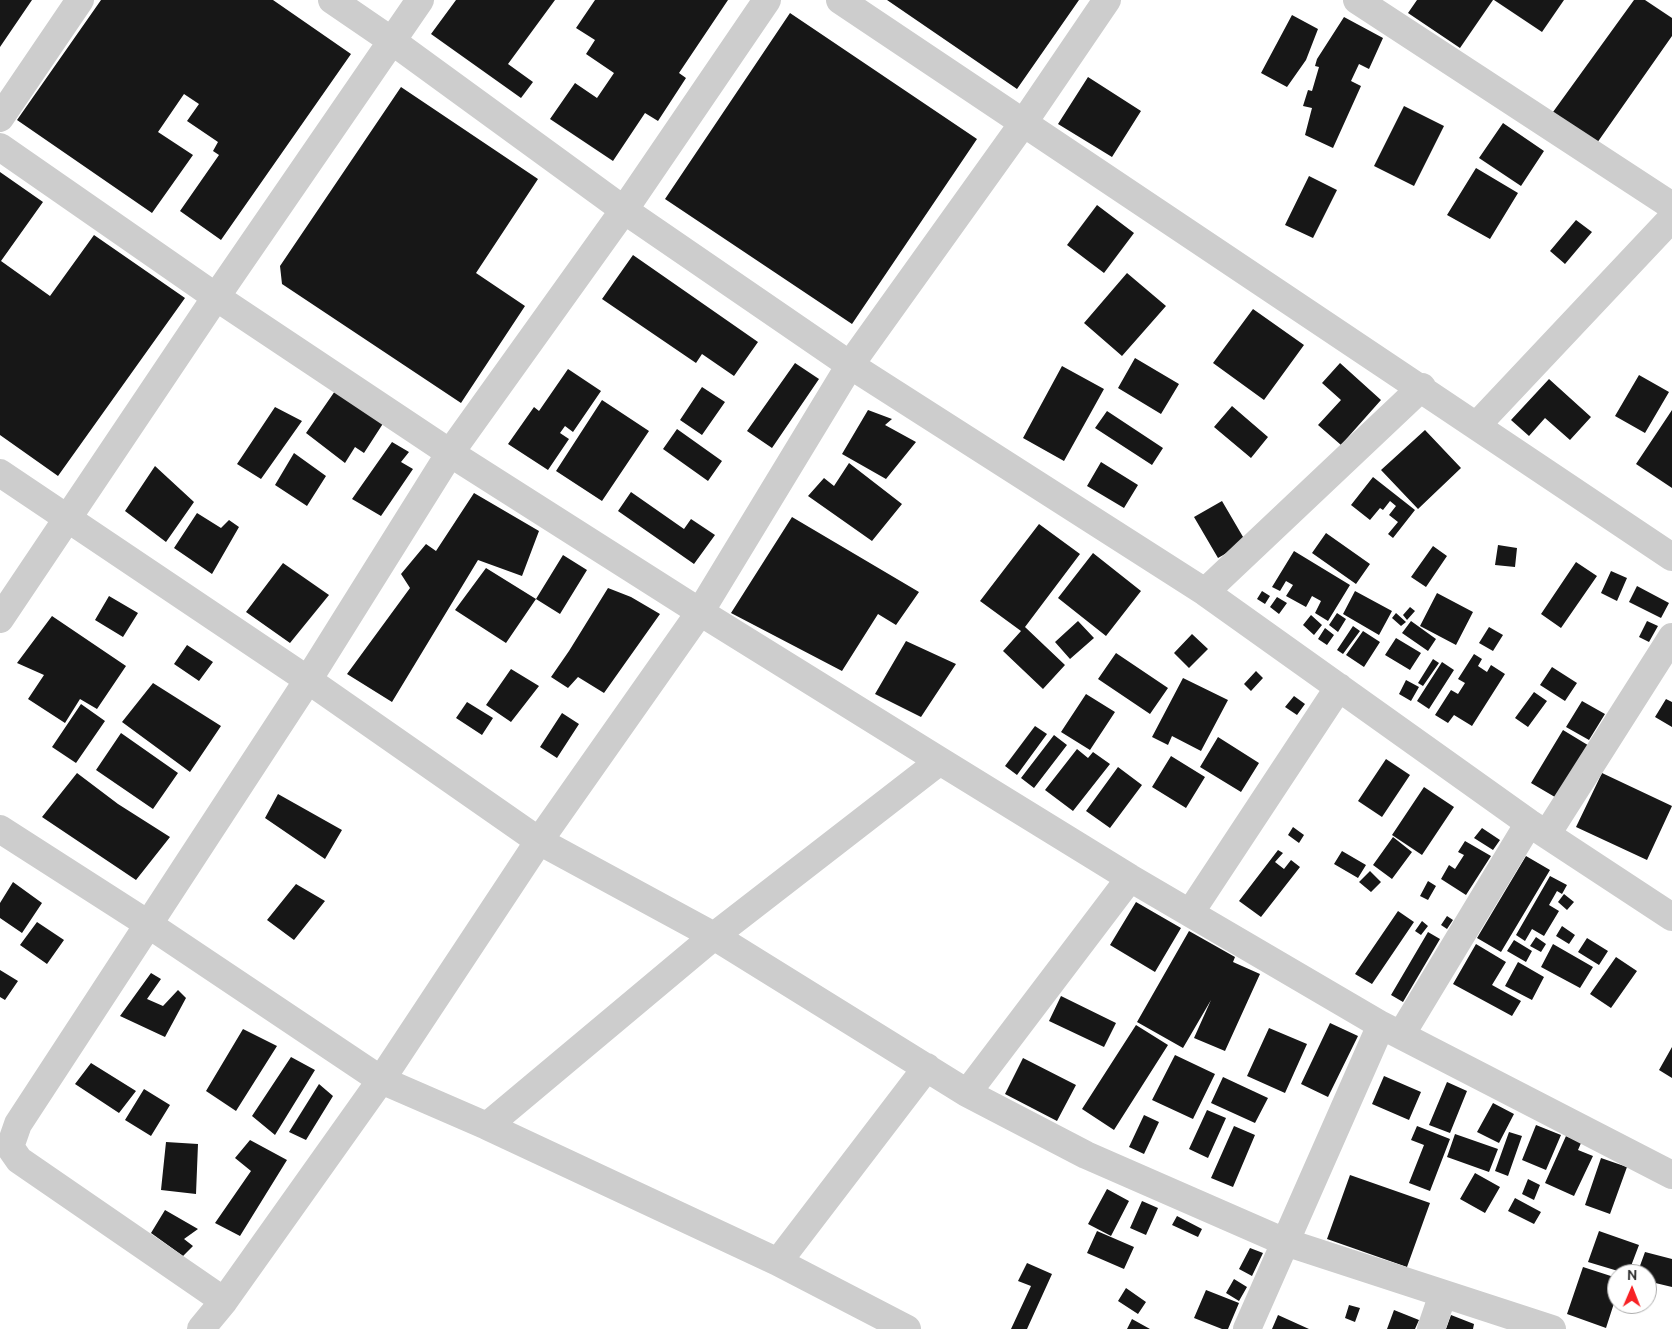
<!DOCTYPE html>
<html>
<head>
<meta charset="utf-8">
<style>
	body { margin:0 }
	#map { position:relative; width:1672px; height:1329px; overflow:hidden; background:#fff; font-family:Ubuntu,sans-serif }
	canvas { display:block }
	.north { position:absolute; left:1607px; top:1264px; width:50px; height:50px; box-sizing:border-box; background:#fff; border:1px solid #acacac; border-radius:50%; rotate:1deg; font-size:14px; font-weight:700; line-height:20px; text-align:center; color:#303030 }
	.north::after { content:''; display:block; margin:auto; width:18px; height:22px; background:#f72225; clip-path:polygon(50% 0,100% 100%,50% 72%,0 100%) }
</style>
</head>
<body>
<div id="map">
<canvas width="1672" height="1329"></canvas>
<div class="north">N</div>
</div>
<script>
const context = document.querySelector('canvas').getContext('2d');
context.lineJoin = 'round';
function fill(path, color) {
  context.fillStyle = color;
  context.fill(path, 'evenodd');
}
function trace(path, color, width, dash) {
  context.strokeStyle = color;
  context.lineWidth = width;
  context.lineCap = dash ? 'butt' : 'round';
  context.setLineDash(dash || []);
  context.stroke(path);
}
fill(new Path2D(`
	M 0,0 L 32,0 L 0,47 Z
	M 101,0 L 273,0 L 351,54 L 221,240 L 180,211 L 219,155 L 213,151 L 218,142 L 187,121 L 199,104 L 184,94 L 158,132 L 193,155 L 152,213 L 17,120 Z
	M 456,0 L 555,0 L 508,64 L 533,82 L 521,98 L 431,34 Z
	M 595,0 L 728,0 L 679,73 L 686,78 L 658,121 L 645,113 L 613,161 L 550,119 L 575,83 L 597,98 L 614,73 L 586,54 L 595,40 L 576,28 Z
	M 887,0 L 1079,0 L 1017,89 Z
	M 1417,0 L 1493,0 L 1460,48 L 1408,13 Z
	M 1494,0 L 1564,0 L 1542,32 Z
	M 1634,0 L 1645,0 L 1672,18 L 1672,36 L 1597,143 L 1553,112 Z
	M 790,13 L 977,139 L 852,324 L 665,199 Z
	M 1292,15 L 1318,29 L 1306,60 L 1287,87 L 1261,73 Z
	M 1344,17 L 1383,38 L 1369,69 L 1359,64 L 1351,81 L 1361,86 L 1333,148 L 1305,135 L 1312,108 L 1303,106 L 1308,90 L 1312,91 L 1319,67 L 1315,66 L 1317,59 Z
	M 1088,77 L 1141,111 L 1112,157 L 1058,124 Z
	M 401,87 L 538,179 L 476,273 L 525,306 L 461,403 L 282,284 L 280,266 Z
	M 1404,106 L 1444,126 L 1414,186 L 1374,166 Z
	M 1503,123 L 1544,151 L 1521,186 L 1479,158 Z
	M 1476,168 L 1518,193 L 1490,239 L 1447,215 Z
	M 0,172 L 43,202 L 1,261 L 50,296 L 94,235 L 185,298 L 58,476 L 0,435 Z
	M 1309,176 L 1337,190 L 1313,238 L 1285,225 Z
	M 1097,205 L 1134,233 L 1104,273 L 1067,245 Z
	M 1576,220 L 1592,232 L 1565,264 L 1550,251 Z
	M 633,255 L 758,342 L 734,376 L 702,354 L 696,363 L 602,299 Z
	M 1127,273 L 1166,306 L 1122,356 L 1084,323 Z
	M 1253,309 L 1304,345 L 1264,400 L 1213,363 Z
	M 1135,358 L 1179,384 L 1161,414 L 1118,388 Z
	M 795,363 L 819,379 L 772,448 L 747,431 Z
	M 1340,363 L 1381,400 L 1341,445 L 1318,425 L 1341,400 L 1322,383 Z
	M 1062,366 L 1104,389 L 1064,461 L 1023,438 Z
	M 568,369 L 601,391 L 573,432 L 565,426 L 560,433 L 569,439 L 548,470 L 508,444 L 534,407 L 539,411 Z
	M 1639,375 L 1669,392 L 1645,433 L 1615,416 Z
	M 1549,379 L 1591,417 L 1570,440 L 1545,418 L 1529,436 L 1511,420 Z
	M 702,387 L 725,402 L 702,435 L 680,420 Z
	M 335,391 L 384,422 L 364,453 L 355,447 L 345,463 L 306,433 Z
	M 602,400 L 649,431 L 602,501 L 556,471 Z
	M 1232,406 L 1268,437 L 1251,458 L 1214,427 Z
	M 275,407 L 302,421 L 261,479 L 237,464 Z
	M 868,410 L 892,419 L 885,425 L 916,442 L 886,479 L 842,454 Z
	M 1672,410 L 1672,488 L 1636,464 Z
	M 1107,411 L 1163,448 L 1152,465 L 1095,428 Z
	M 677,429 L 722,461 L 708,481 L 663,449 Z
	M 1425,430 L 1461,468 L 1418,509 L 1381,470 Z
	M 392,442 L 409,452 L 401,462 L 413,469 L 381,516 L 352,499 Z
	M 294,453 L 326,476 L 307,506 L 275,485 Z
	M 1101,462 L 1138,485 L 1124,508 L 1087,486 Z
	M 849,463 L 902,504 L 872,541 L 808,496 L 824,478 L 834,486 Z
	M 155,466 L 194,502 L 166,542 L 125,511 Z
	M 1373,477 L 1415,510 L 1393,538 L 1388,534 L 1398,522 L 1389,515 L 1396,506 L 1390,501 L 1383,510 L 1380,508 L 1370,520 L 1351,505 Z
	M 631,492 L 684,529 L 691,519 L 715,535 L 694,564 L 618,511 Z
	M 474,493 L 539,531 L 522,576 L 478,560 L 392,702 L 347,674 L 410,588 L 401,574 L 426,544 L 436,551 Z
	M 1222,501 L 1246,542 L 1218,558 L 1194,517 Z
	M 197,513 L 221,528 L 229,520 L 239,527 L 212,574 L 174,548 Z
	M 792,517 L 919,592 L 896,625 L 878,614 L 842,671 L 731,613 Z
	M 1039,524 L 1080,554 L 1025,627 L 1065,665 L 1043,689 L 1003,651 L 1021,631 L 980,601 Z
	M 1326,533 L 1370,564 L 1356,584 L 1312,553 Z
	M 1498,545 L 1517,548 L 1515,567 L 1495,565 Z
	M 1433,546 L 1447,556 L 1426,587 L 1411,577 Z
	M 1294,551 L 1350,585 L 1328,621 L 1315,613 L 1321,601 L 1312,596 L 1306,607 L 1286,596 L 1293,585 L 1286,581 L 1280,591 L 1272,587 Z
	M 1093,553 L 1141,591 L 1106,636 L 1058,598 Z
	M 563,555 L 587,570 L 560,614 L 536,599 Z
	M 1576,562 L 1597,576 L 1561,628 L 1541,614 Z
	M 283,563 L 329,595 L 290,643 L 246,612 Z
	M 486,568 L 536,599 L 506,643 L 455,610 Z
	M 1611,571 L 1627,578 L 1617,601 L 1601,593 Z
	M 1637,586 L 1669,603 L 1661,618 L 1629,602 Z
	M 608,588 L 631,597 L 660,614 L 604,693 L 578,677 L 568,688 L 551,677 L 569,651 Z
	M 1262,591 L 1270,596 L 1265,604 L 1257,599 Z
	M 1355,591 L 1392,611 L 1379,635 L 1343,614 Z
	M 1437,593 L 1473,612 L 1456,645 L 1420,626 Z
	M 109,596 L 138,613 L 123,637 L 95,620 Z
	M 1277,597 L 1287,603 L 1279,614 L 1270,607 Z
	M 1410,607 L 1415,611 L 1407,620 L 1403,615 Z
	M 1337,613 L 1346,619 L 1338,632 L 1329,625 Z
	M 1396,613 L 1406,622 L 1401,626 L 1392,618 Z
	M 1311,615 L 1322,625 L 1314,635 L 1303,625 Z
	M 52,616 L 126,666 L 97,709 L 80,699 L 65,723 L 28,699 L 44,675 L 17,663 Z
	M 1078,621 L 1094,638 L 1070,659 L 1055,642 Z
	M 1411,621 L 1436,639 L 1428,651 L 1402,633 Z
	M 1647,621 L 1658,626 L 1649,642 L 1639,637 Z
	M 1353,626 L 1360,631 L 1343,654 L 1337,650 Z
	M 1489,627 L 1503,635 L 1493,651 L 1479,643 Z
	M 1325,628 L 1334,635 L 1327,645 L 1318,639 Z
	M 1363,631 L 1380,642 L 1364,667 L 1346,655 Z
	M 1192,634 L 1208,649 L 1189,668 L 1174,653 Z
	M 1396,638 L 1421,653 L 1410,670 L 1385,655 Z
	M 906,641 L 956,664 L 921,717 L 875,694 Z
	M 187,645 L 213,662 L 199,681 L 174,664 Z
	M 1116,653 L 1168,688 L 1150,714 L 1098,679 Z
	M 1474,654 L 1482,659 L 1478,666 L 1487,672 L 1491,665 L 1505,674 L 1472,726 L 1454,715 L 1448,723 L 1435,715 L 1451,690 L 1458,694 L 1465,683 L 1458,679 Z
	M 1433,659 L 1439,663 L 1423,686 L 1418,683 Z
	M 1442,662 L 1454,670 L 1429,709 L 1417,701 Z
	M 1552,667 L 1577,683 L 1565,701 L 1540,685 Z
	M 511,669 L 539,686 L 511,722 L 486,705 Z
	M 1256,671 L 1263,678 L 1251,691 L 1244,684 Z
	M 1183,678 L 1228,700 L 1201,751 L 1172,736 L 1168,745 L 1152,737 Z
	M 1406,680 L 1419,687 L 1411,701 L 1399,694 Z
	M 153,683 L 221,726 L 190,772 L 122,722 Z
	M 1534,692 L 1547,701 L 1528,727 L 1515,718 Z
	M 1086,694 L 1115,712 L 1090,750 L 1061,732 Z
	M 1294,696 L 1305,704 L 1297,715 L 1285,707 Z
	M 1666,699 L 1672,702 L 1672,727 L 1655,717 Z
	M 1582,701 L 1605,714 L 1589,740 L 1566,727 Z
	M 467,702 L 493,718 L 482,735 L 456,718 Z
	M 81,704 L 105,721 L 76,763 L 52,747 Z
	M 562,713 L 579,724 L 557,758 L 540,747 Z
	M 1035,726 L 1047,734 L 1017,775 L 1005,766 Z
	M 1563,730 L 1591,747 L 1560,800 L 1531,783 Z
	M 121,733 L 178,773 L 153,809 L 96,770 Z
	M 1054,735 L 1067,745 L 1034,788 L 1021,778 Z
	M 1218,737 L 1259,763 L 1241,792 L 1200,767 Z
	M 1077,749 L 1088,758 L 1093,752 L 1110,764 L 1073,811 L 1045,790 Z
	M 1171,756 L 1205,777 L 1186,808 L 1152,787 Z
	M 1386,759 L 1410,775 L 1382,817 L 1358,801 Z
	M 1118,767 L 1142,785 L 1110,828 L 1086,811 Z
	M 77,773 L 118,804 L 170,837 L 136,880 L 42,817 Z
	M 1602,773 L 1672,806 L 1647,860 L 1576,827 Z
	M 1424,787 L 1454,807 L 1422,855 L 1392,835 Z
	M 278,794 L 342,830 L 325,859 L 265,818 Z
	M 1293,827 L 1304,835 L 1299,843 L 1288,835 Z
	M 1482,828 L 1500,840 L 1493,850 L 1474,838 Z
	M 1393,837 L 1412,852 L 1392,879 L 1373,865 Z
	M 1465,841 L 1491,856 L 1466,895 L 1441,879 L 1449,865 L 1455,869 L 1464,855 L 1458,852 Z
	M 1278,850 L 1283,853 L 1275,862 L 1284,869 L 1291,860 L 1300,867 L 1261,917 L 1239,901 Z
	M 1342,851 L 1366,865 L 1358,878 L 1334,864 Z
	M 1526,856 L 1550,870 L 1501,952 L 1477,938 Z
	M 1370,871 L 1381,882 L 1371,892 L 1359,882 Z
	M 1550,876 L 1567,885 L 1562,894 L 1557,891 L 1549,905 L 1559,911 L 1544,936 L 1532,929 L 1525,941 L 1516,935 Z
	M 1428,881 L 1436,886 L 1428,900 L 1420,896 Z
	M 13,882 L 42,903 L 22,933 L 0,918 L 0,903 Z
	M 296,884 L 325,901 L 294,940 L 267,920 Z
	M 1564,894 L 1574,902 L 1567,910 L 1558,902 Z
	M 1136,902 L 1181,928 L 1155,972 L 1110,945 Z
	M 1398,911 L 1414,922 L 1372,984 L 1355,974 Z
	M 1447,916 L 1453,920 L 1447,929 L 1441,925 Z
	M 1422,921 L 1428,926 L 1421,935 L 1415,931 Z
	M 37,922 L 64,940 L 47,964 L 20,945 Z
	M 1562,926 L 1575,935 L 1569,944 L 1556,936 Z
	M 1189,931 L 1235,957 L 1233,962 L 1260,974 L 1225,1051 L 1194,1038 L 1211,1000 L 1183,1048 L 1137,1022 Z
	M 1428,932 L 1440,939 L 1403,1002 L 1391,995 Z
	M 1536,937 L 1546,944 L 1541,952 L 1530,946 Z
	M 1587,938 L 1608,951 L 1599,965 L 1578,952 Z
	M 1514,940 L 1532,951 L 1526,962 L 1507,951 Z
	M 1476,944 L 1506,962 L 1492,985 L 1521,1001 L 1512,1016 L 1453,984 Z
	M 1553,944 L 1593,967 L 1580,988 L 1541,967 Z
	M 1616,957 L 1637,971 L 1611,1008 L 1590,994 Z
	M 1518,962 L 1544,977 L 1532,1000 L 1505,986 Z
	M 0,970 L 18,981 L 5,1000 L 0,997 Z
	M 151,973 L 161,979 L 147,999 L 163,1006 L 178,990 L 186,998 L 165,1037 L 120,1016 Z
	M 1061,996 L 1116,1023 L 1104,1047 L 1049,1021 Z
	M 1330,1023 L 1358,1036 L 1328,1097 L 1301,1084 Z
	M 1136,1025 L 1168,1045 L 1114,1130 L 1082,1109 Z
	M 1269,1028 L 1307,1044 L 1285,1093 L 1247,1076 Z
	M 243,1029 L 277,1046 L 236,1111 L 206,1091 Z
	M 1672,1047 L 1672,1078 L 1659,1070 Z
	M 1175,1055 L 1215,1074 L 1193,1119 L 1152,1100 Z
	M 291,1057 L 315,1070 L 275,1135 L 252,1116 Z
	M 1023,1058 L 1076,1085 L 1057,1121 L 1005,1094 Z
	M 91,1063 L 136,1091 L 119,1113 L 75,1084 Z
	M 1384,1076 L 1421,1092 L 1409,1120 L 1372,1104 Z
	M 1223,1077 L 1268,1098 L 1255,1123 L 1211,1103 Z
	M 1447,1082 L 1467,1091 L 1450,1133 L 1429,1125 Z
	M 319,1084 L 333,1096 L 306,1140 L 289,1132 Z
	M 144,1089 L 170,1105 L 151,1136 L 125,1120 Z
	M 1493,1103 L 1514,1114 L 1499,1143 L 1477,1132 Z
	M 1207,1110 L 1226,1118 L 1208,1158 L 1189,1149 Z
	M 1144,1115 L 1159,1122 L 1144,1154 L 1129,1147 Z
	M 1536,1125 L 1561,1135 L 1546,1170 L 1522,1160 Z
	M 1234,1126 L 1255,1135 L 1233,1187 L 1211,1178 Z
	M 1417,1126 L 1450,1139 L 1430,1191 L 1409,1183 L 1424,1145 L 1411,1140 Z
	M 1509,1132 L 1522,1136 L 1508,1176 L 1495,1171 Z
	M 1455,1134 L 1498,1149 L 1489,1172 L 1447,1157 Z
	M 1566,1136 L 1581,1143 L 1578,1150 L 1593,1156 L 1574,1196 L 1545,1183 Z
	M 250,1140 L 287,1160 L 240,1236 L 215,1223 L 251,1171 L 235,1158 Z
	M 166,1142 L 198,1144 L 196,1194 L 161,1190 Z
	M 1601,1158 L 1627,1167 L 1610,1214 L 1585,1205 Z
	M 1475,1173 L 1500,1187 L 1485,1213 L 1460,1199 Z
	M 1350,1175 L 1430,1203 L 1407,1267 L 1327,1239 Z
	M 1528,1179 L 1540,1185 L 1534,1200 L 1522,1194 Z
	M 1107,1189 L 1129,1201 L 1111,1236 L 1088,1224 Z
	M 1515,1198 L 1541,1212 L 1534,1224 L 1508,1211 Z
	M 1142,1201 L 1158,1208 L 1146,1235 L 1130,1228 Z
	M 165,1210 L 198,1229 L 184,1239 L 193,1246 L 183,1256 L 151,1233 Z
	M 1177,1216 L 1202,1229 L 1198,1237 L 1172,1225 Z
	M 1097,1231 L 1134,1247 L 1124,1269 L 1087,1253 Z
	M 1599,1231 L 1639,1245 L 1628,1274 L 1588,1262 Z
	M 1250,1248 L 1263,1253 L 1252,1276 L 1239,1269 Z
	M 1645,1252 L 1672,1259 L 1672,1287 L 1647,1281 L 1647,1274 L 1637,1274 Z
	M 1027,1263 L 1052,1274 L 1027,1329 L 1011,1329 L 1031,1286 L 1018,1281 Z
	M 1583,1267 L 1617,1278 L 1617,1294 L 1606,1328 L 1567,1314 Z
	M 1234,1279 L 1247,1287 L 1239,1301 L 1226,1293 Z
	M 1126,1288 L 1146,1302 L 1138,1314 L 1118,1301 Z
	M 1206,1290 L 1239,1303 L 1228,1329 L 1222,1329 L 1194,1318 Z
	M 1349,1305 L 1360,1308 L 1355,1322 L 1345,1318 Z
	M 1394,1310 L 1419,1320 L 1415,1329 L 1387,1329 Z
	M 1278,1315 L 1309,1329 L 1272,1329 Z
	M 1451,1315 L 1474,1324 L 1473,1329 L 1446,1329 Z
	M 1132,1319 L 1150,1329 L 1127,1329 Z`), '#171717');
trace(new Path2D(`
	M 332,0 L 392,41 L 624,210 L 850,365 L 1205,592 L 1529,823 L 1672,917
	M 840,0 L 1672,557
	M 1357,0 L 1672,206
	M 0,118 L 80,0
	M 0,147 L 216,297 L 450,453 L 700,612 L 940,761 L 1130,878 L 1381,1025 L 1672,1175
	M 1477,425 L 1672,218
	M 0,473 L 308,680 L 539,841 L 714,936 L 967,1093 L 1086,1155 L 1285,1242 L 1552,1329
	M 1205,592 L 1422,387
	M 0,619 L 216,297 L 420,0
	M 0,829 L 148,924 L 381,1080 L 487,1126 L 714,936 L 940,761
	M 1547,834 L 1672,637
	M 1190,913 L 1339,687
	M 1401,1035 L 1529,823
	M 967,1093 L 1130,878
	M 487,1126 L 778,1262 L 907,1329
	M 778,1262 L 927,1067
	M 224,1301 L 19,1160 L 10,1147 L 18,1124 L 308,680 L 450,453 L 624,210 L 767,0
	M 201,1329 L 224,1301 L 381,1080 L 539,841 L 700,612 L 850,365 L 1024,122 L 1107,0
	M 1247,1329 L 1381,1025
	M 1431,1329 L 1443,1294`), '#cdcdcd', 28);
</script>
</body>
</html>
